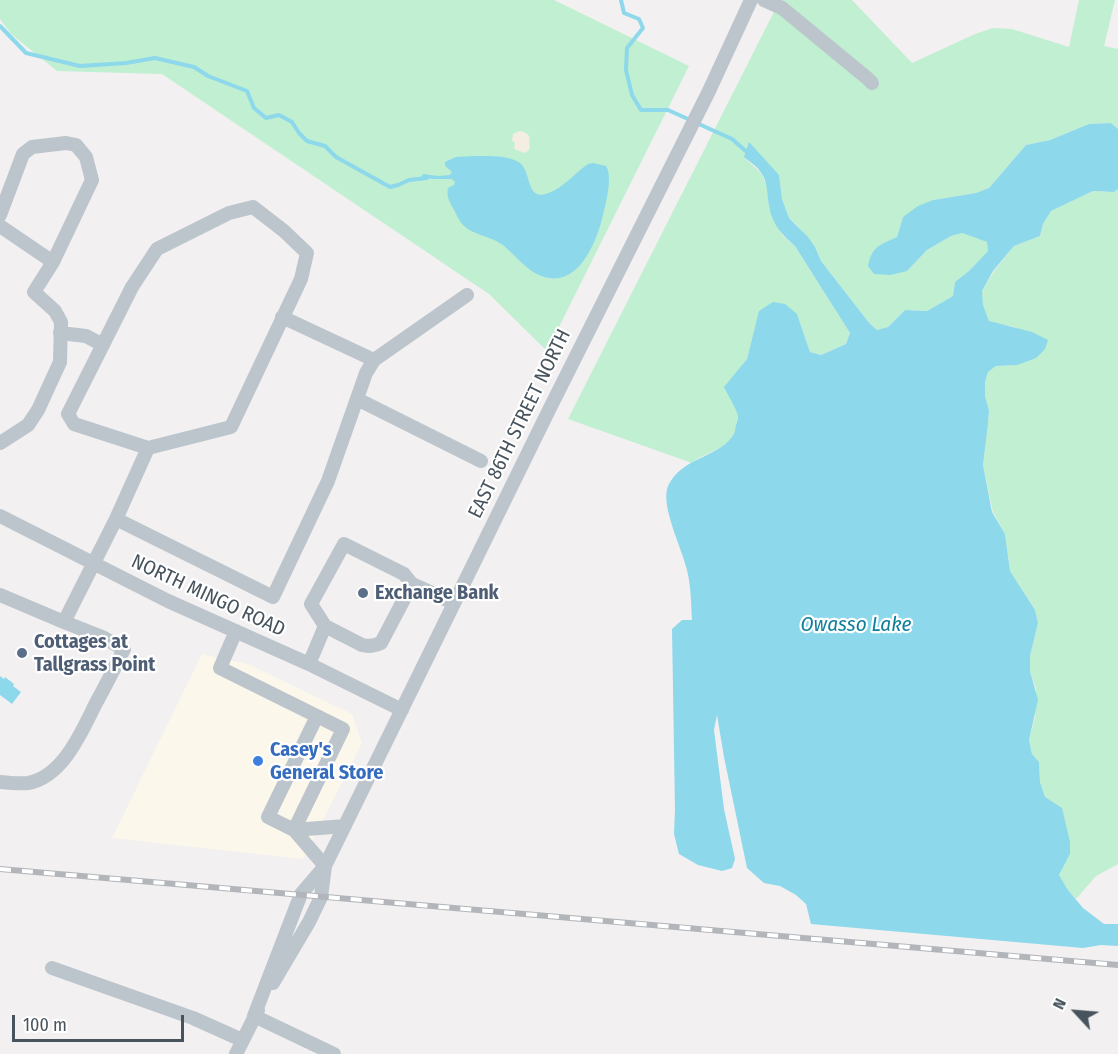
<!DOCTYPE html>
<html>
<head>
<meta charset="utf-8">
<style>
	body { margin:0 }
	#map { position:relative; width:1118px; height:1054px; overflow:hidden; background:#f2f0f0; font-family:"Fira Sans Condensed",sans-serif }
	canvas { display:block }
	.north { position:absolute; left:1046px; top:982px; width:60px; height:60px; -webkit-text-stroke:4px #fff; paint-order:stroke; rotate:296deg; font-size:16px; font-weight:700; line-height:24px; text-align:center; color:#48545d }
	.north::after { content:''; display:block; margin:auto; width:21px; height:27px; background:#48545d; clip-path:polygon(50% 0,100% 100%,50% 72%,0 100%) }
	.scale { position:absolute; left:12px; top:1015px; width:172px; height:27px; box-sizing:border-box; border:3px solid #48545d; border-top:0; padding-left:8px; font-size:18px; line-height:21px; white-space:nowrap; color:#48545d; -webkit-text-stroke:4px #fff; paint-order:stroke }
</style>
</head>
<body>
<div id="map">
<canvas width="1118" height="1054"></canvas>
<div class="north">N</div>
<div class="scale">100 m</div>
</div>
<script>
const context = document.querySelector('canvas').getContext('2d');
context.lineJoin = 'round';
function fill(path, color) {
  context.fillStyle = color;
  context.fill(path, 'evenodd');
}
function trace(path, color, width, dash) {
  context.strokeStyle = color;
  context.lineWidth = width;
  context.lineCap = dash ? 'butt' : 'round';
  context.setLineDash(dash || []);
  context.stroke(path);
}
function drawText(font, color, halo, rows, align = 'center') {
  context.font = font + ' "Fira Sans Condensed",sans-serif';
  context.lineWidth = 4.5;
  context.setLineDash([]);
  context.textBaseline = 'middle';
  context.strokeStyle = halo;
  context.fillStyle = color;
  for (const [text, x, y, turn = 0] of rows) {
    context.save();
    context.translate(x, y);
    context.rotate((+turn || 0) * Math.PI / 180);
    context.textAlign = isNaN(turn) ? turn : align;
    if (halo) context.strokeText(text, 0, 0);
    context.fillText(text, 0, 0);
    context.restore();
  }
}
fill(new Path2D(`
	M 202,654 L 248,664 L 352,714 L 362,743 L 303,859 L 112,838 Z`), '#fcf7eb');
fill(new Path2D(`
	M 0,0 L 554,0 L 689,66 L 547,351 L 489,294 L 162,74 L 57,71 L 11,34 L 0,19 Z
	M 780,0 L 852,0 L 912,63 L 975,34 L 993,28 L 1012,29 L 1069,47 L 1079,0 L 1115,0 L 1104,46 L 1118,49 L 1118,129 L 1111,123 L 1089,124 L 1050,140 L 1026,145 L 989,188 L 976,193 L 933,200 L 903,217 L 897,237 L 907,271 L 927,250 L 951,236 L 962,233 L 987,242 L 988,251 L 970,270 L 955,282 L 953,296 L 927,311 L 905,310 L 888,327 L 877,330 L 870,324 L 821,261 L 815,247 L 797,225 L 789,218 L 782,199 L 779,175 L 744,157 L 762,174 L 768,190 L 769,208 L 783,236 L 795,246 L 850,333 L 846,344 L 821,355 L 810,352 L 797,314 L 756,324 L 747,359 L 737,372 L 738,416 L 734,436 L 722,447 L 699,458 L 692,463 L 568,419 Z
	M 1118,189 L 1118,864 L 1096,876 L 1076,899 L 1068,890 L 1059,875 L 1070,854 L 1070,842 L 1045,797 L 1040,782 L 1039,762 L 1032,754 L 1029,740 L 1035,717 L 1036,689 L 1030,671 L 1030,656 L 1038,623 L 1035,610 L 1010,571 L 1005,534 L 993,512 L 983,465 L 988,424 L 989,410 L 985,396 L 985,382 L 988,372 L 996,366 L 1017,365 L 1015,327 L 998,324 L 989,321 L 983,305 L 982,291 L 994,271 L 1014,246 L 1040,236 L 1043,224 L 1051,211 L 1093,191 L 1114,192 Z`), '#c0efd1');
fill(new Path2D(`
	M 519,131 C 534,133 528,140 530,149 L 525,153 L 516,150 L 514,148 L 515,143 L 512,140 L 513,134 Z`), '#f3ede2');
fill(new Path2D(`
	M 1111,123 L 1118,129 L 1118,189 L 1114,192 L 1093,191 L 1051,211 L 1043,224 L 1040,236 L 1014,246 L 993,271 L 982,291 L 983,305 L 989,321 L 1032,332 L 1048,340 L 1045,349 L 1036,358 L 1017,365 L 996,366 L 988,372 L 985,382 L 985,396 L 989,410 L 988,424 L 983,465 L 992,512 L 1005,534 L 1010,571 L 1035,610 L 1038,623 L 1030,656 L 1030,671 L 1038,700 L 1029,740 L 1032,754 L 1039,762 L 1040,782 L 1045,797 L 1062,808 L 1070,842 L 1070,854 L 1059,875 L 1068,890 L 1083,908 L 1104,924 L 1118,924 L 1118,946 L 1101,945 L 1083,948 L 811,924 L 806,904 L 796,895 L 780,886 L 764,883 L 747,868 L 724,757 L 717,715 L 714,730 L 724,809 L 735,859 L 732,868 L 722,871 L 698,865 L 679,854 L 674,834 L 675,810 L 672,629 L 682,620 L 692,620 C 691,603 691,586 687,570 C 682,548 660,506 668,486 C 682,457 715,459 732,437 C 735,434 735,429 736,425 C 737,422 738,419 738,416 C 737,410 727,393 724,387 L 747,359 L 759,311 L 773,302 L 785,304 L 797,314 L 810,352 L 821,355 L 846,344 L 850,333 L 795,246 C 782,235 772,224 769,206 C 767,196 768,183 762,174 C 758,167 750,162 744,157 L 749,142 L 779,175 L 782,199 L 789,218 L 808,237 L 815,247 L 821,261 L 870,324 L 877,330 L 888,327 L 905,310 L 927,311 L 953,296 L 955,282 L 970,270 L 988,251 L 987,242 L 962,233 L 951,236 L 927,250 L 907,271 L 890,275 L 874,274 L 868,266 C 872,246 880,245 897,237 L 903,217 L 918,206 L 933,200 L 976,193 L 989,188 L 1026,145 L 1050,140 L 1089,124 Z
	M 474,156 C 486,156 510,155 520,163 C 533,173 524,207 555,190 C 568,183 576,172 588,164 L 593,163 L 606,166 C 613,176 606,203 603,215 C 596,245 575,295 535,273 C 523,266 515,255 504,246 C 492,236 474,236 463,225 C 459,221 457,215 454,210 C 450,203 446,196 448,188 L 454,185 L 455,182 L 452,179 L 433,179 L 421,177 L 423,174 L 438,176 L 450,175 L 452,172 L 445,166 L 445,162 L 456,157 Z
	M 0,676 L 4,679 L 5,677 L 14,684 L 13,686 L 21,692 L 12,704 L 0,695 Z`), '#8ed8eb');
trace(new Path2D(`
	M 621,0 L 624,13 L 639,19 L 643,28 L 627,48 L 626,70 L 632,95 L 641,110 L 668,110 L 732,139 L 748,153
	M 0,26 L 26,53 L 80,66 L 126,63 L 155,58 L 194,67 L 208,76 L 247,91 L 254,108 L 266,118 L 279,115 L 292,122 L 299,133 L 307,141 L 325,146 L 336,157 L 390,187 L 398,185 L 409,180 L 427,178`), '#8ed8eb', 4);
trace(new Path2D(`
	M 764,0 L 782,8 L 867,78 L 872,83
	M 253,207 L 284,231 L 307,253 L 301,279 L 231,427 L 148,448 L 74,424 L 68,414 L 132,287 L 157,249 L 229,213 Z
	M 0,215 L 23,154 L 32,147 L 66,143 L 76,145 L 86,157 L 92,180 L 53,262 L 34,292 L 55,311 L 61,322 L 60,362 L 38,410 L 28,425 L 0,443
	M 0,226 L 53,262
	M 282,317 L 374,360
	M 60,333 L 86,336 L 103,345
	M 357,399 L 481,461
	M 0,516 L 168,601 L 309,664 L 402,710
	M 116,519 L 273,597 L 328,481 L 366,373 L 374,360 L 467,295
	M 344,544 L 404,574 L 412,584 L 381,643 C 374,646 369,647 362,645 L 325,626 L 311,604 Z
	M 412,584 L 454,603
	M 0,595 L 64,622 L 116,519 L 148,448
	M 236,631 L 220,668 L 343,729 L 294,830
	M 309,664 L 325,626
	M 317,716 L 268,817 L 294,830 L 325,866
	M 0,782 C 9,783 19,784 28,783 C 63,777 82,731 96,703 C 106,685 115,667 124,649 L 102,637 L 64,622
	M 294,830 L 345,826
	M 52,968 L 193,1018 L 242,1040
	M 273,983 L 309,922 L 321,897 L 325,866
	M 254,1016 L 301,894 L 325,866 L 549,410 L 709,91 L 751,0
	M 254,1016 L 334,1054
	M 236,1054 L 258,1010`), '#bcc5cc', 14);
const rail = new Path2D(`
	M 0,869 L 1118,965`);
trace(rail, '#b2b5ba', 6);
trace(rail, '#fff', 4, [11]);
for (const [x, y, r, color] of [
	[363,593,6,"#5c6f8a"],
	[22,653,6,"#5c6f8a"],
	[258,761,6,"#3f7fe0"]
]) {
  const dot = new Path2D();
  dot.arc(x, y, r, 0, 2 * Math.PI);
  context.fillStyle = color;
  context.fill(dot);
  trace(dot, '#fff', 2);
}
drawText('20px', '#48545d', '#fff', [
	["EAST 86TH STREET NORTH",520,424,-64],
	["NORTH MINGO ROAD",208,596,25]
]);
drawText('bold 20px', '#4e5e75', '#fff', [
	["Exchange Bank",375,593],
	["Cottages at",34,642],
	["Tallgrass Point",34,665]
], 'left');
drawText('bold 20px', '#366cbe', '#fff', [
	["Casey's",270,750],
	["General Store",270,773]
], 'left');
drawText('italic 21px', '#0f7f9a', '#fff', [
	["Owasso Lake",856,625]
]);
</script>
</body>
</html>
